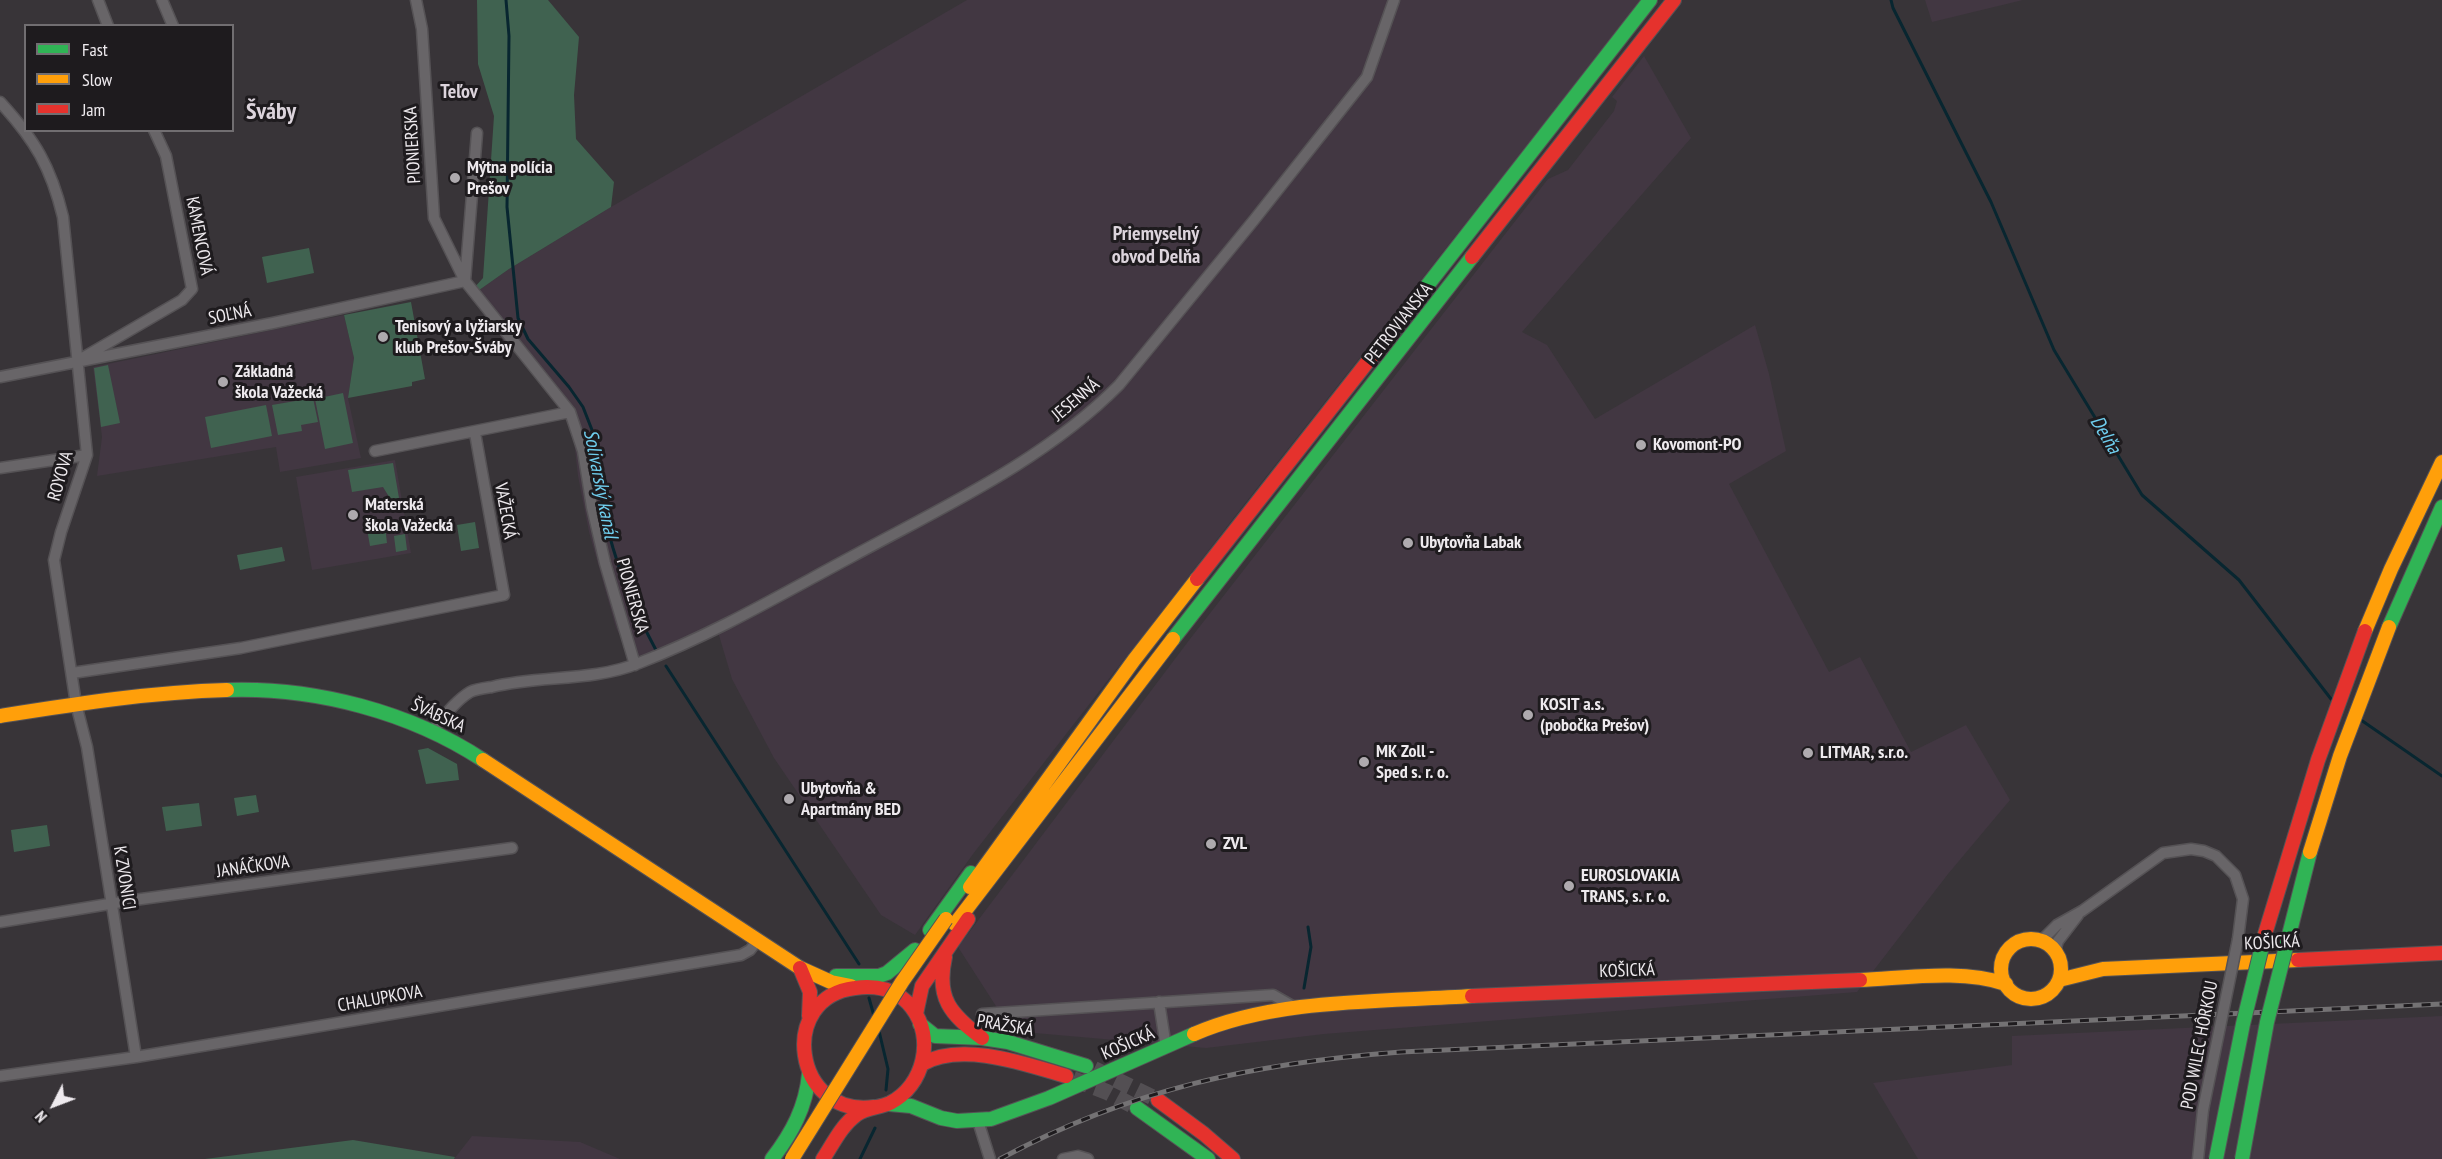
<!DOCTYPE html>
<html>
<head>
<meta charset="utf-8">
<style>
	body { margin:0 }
	#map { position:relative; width:2442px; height:1159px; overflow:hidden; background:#383438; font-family:"PT Sans Narrow",sans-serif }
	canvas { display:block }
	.legend { position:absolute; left:24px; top:24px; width:210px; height:108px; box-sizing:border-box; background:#1e1b1e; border:2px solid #716e71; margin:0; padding:8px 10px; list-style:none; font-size:18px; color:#eeeaee }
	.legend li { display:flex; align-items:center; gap:12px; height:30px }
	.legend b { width:30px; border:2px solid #716e71 }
	.north { position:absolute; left:24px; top:1075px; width:60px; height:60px; -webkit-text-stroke:4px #1e1b1e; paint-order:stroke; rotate:228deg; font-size:16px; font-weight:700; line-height:24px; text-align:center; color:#eeeaee }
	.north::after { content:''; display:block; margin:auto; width:21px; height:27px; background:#eeeaee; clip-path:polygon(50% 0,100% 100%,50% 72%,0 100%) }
</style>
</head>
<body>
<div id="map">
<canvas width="2442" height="1159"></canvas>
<ul class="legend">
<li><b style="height:8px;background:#30b455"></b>Fast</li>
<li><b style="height:8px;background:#ff9f0a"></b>Slow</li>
<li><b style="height:8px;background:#e5322d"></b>Jam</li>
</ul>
<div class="north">N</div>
</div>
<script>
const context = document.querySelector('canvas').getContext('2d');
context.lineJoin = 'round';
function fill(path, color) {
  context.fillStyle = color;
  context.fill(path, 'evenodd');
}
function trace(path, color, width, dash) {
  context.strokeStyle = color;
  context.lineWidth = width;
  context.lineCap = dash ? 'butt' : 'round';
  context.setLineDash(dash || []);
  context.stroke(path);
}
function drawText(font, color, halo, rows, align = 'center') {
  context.font = font + ' "PT Sans Narrow",sans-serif';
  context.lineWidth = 6;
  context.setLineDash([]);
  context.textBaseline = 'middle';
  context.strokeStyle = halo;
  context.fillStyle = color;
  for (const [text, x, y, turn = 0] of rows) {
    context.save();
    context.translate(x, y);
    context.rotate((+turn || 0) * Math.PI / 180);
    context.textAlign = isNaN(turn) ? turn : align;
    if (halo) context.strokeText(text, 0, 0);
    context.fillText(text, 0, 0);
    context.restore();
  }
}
fill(new Path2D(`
	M 967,0 L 1641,0 L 1243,506 L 973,854 L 915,935 L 881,915 L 774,758 L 732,679 L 718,632 L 636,666 L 616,628 L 589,532 L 578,476 L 571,414 L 501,337 L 475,293 L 509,269 L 611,207 Z
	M 1925,0 L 2023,0 L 1932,22 Z
	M 1644,56 L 1691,138 L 1522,332 L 1547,345 L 1595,419 L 1755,325 L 1769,374 L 1786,451 L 1729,484 L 1829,672 L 1860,657 L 1911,752 L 1966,725 L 2010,800 L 1948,874 L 1857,992 L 1324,1034 L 1206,1048 L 1012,1031 L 958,947 L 1190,639 L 1548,179 L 1568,170 L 1614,111 L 1617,101 L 1612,97 Z
	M 344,315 L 354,358 L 348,398 L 361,458 L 280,472 L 276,447 L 97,476 L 102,437 L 93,367 Z
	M 395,460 L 411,553 L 312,570 L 296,477 Z
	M 2442,1016 L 2442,1159 L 1918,1159 L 1873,1083 L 2012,1065 L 2012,1036 Z
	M 472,1136 L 580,1142 L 620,1159 L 454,1159 Z`), '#423742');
fill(new Path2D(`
	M 477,0 L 548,0 L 579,37 L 574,95 L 576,139 L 614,182 L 611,207 L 509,269 L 475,293 L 473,289 L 483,278 L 494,116 L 478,64 Z
	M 309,248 L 314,273 L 267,283 L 262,257 Z
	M 411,302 L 425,379 L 412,382 L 412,386 L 348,398 L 354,358 L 344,315 Z
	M 108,365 L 120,423 L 101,427 L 94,368 Z
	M 343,393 L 353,443 L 325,449 L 315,399 Z
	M 313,398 L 318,422 L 301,425 L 302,431 L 278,435 L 272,405 Z
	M 266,405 L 272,436 L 211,448 L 205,417 Z
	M 393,463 L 399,498 L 391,500 L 383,487 L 352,492 L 348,470 Z
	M 475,522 L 479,548 L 461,551 L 457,525 Z
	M 385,526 L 387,543 L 370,546 L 367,529 Z
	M 405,534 L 407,550 L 396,552 L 394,536 Z
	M 282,547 L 285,561 L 240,570 L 237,555 Z
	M 428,748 L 457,764 L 459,780 L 426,784 L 418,750 Z
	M 256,795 L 259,812 L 237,816 L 234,798 Z
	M 199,803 L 202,826 L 166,831 L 162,807 Z
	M 47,825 L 50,846 L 14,852 L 11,830 Z
	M 353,1140 L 455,1157 L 454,1159 L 205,1159 Z`), '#406250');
trace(new Path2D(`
	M 506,0 L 509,36 L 507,207 L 518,318 L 528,339 L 569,387 L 583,407 L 592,430 L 604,516 L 613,548 L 624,583 L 644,627 L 657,652
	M 1891,0 L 1893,8 L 1991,202 L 2054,350 L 2142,495 L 2239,580 L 2331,699
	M 666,666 L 859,964
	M 2361,720 L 2442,776
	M 1304,988 L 1311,947 L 1308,927
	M 869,998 L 874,1016
	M 879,1031 L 888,1069 L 886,1090
	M 860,1159 L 875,1128`), '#082630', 3);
trace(new Path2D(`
	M 1094,1069 L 1158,1100
	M 1073,1079 L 1107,1092 L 1137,1108`), '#534f53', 16, [16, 8]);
const street = new Path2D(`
	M 98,0 L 108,26
	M 162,0 L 173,26
	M 416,0 L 422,29 L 434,218 L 465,281 L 570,412 L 583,451 L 592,507 L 605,563 L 635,665
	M 0,102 C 35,140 51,167 63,217 L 87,455 L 61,532 L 54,560 L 76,704 L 87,747 L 136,1057
	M 84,357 L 182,300 L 192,289 L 166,156 L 154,130
	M 0,377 L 273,323 L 465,281 L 477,133
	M 375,451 L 570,412
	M 0,468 L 87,455
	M 72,673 L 241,648 L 504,595 L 475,433
	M 432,731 C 443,718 455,701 470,692 C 476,689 485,688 492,687 C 540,675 592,682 639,663 C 714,634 782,594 853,556 C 945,506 1045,460 1119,385 L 1254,220 L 1367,77 L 1394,0
	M 0,922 L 127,901 L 512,848
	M 2041,941 L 2057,925 L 2082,911 L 2163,853 L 2191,849 L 2204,851 L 2216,856 L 2235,875 L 2243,899 L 2238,939
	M 2055,951 L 2058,941 L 2078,915
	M 1159,1002 L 1166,1047
	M 982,1014 L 1273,995 L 1294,1007
	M 0,1076 L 136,1057 L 741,955 L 750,950 L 758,940
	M 978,1121 L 990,1159
	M 1063,1159 L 1078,1156 L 1088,1159
	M 2198,1159 L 2203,1110`);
const fast = new Path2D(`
	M 1398,323 L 1650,0
	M 2389,627 L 2442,507
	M 1173,639 L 1472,257
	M 227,690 C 315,687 410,712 483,760
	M 930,930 L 971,873
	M 836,976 L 879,976 L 887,973 L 915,950
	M 920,1024 L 935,1036 L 982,1038 L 1008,1042 L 1086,1066
	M 889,1104 L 911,1106 L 941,1118 L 957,1121 L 991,1119 L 1049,1098 L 1194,1034
	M 1137,1108 L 1208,1159
	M 772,1159 C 792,1133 806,1107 809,1074`);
const slow = new Path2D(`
	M 2365,631 L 2391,569 L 2442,462
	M 0,716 C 76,704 151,692 227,690
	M 483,760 L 800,968 L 831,982 L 851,986
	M 970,887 L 1134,660 L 1197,579
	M 955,924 L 1173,639
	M2001 969a30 30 0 1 1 60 0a30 30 0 1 1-60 0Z
	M 1860,980 C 1907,978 1961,969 2006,984
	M 2059,980 L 2103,969 L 2298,960
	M 1194,1034 C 1276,998 1383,1002 1472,996`);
const jam = new Path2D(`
	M 1472,257 L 1674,0
	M 1197,579 L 1398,323
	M 945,957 C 936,998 950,1014 982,1038
	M 2298,960 L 2442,953
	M 800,968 L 810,992 L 809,1016
	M 1472,996 L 1860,980
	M 916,1014 L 922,986 L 968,919
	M 922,1064 C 961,1041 1025,1064 1066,1076
	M 1158,1100 L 1204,1134 L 1233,1159
	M 823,1159 C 833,1144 841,1126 856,1115 C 866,1107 879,1108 890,1103 C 924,1086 935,1038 912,1008 C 898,989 876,985 855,988 C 777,997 793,1118 874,1107`);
trace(street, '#555255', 13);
trace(fast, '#555255', 16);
trace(slow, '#555255', 16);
trace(jam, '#555255', 16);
trace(street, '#686568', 10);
trace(fast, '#30b455', 14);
trace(slow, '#ff9f0a', 14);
trace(jam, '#e5322d', 14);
const rail = new Path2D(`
	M 1000,1159 C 1130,1089 1255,1063 1401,1052 L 2442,1004`);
trace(rail, '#747274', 5);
trace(rail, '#1e1b1e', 3, [9]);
const streetBridge = new Path2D(`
	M 2203,1110 L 2238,939`);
const fastBridge = new Path2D(`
	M 2216,1159 L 2243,1024 L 2265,934
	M 2242,1159 L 2267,1022 L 2310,852`);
const slowBridge = new Path2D(`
	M 2310,852 L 2340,756 L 2389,627
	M 792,1159 L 902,982 L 946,919`);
const jamBridge = new Path2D(`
	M 2265,934 L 2318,760 L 2365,631`);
trace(streetBridge, '#555255', 13, []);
trace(fastBridge, '#555255', 16, []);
trace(slowBridge, '#555255', 16, []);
trace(jamBridge, '#555255', 16, []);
trace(streetBridge, '#686568', 10);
trace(fastBridge, '#30b455', 14);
trace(slowBridge, '#ff9f0a', 14);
trace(jamBridge, '#e5322d', 14);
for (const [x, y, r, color] of [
	[455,178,6,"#aeaaae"],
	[383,337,6,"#aeaaae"],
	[223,382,6,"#aeaaae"],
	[1641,445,6,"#aeaaae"],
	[353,515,6,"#aeaaae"],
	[1408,543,6,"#aeaaae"],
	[1528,715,6,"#aeaaae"],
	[1808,753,6,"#aeaaae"],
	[1364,762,6,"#aeaaae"],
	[789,799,6,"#aeaaae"],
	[1211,844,6,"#aeaaae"],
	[1569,886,6,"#aeaaae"]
]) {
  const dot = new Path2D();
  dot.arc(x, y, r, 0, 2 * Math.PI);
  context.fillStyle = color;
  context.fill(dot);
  trace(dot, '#1e1b1e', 2);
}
drawText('18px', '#eeeaee', '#1e1b1e', [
	["PIONIERSKA",413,145,-93],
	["KAMENCOVÁ",199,236,79],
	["SOĽNÁ",230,315,-11],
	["PETROVIANSKA",1399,324,-52],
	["JESENNÁ",1076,400,-40],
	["ROYOVA",61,476,-74],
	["VAŽECKÁ",505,511,80],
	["PIONIERSKA",632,596,74],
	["ŠVÁBSKA",438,716,25],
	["JANÁČKOVA",253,867,-8],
	["K ZVONICI",124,878,81],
	["KOŠICKÁ",2272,943,-3],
	["KOŠICKÁ",1627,971,-2],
	["CHALUPKOVA",380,999,-10],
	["PRAŽSKÁ",1005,1026,10],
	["KOŠICKÁ",1128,1044,-24],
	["POD WILEC HÔRKOU",2200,1045,-79]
]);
drawText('bold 18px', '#eeeaee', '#1e1b1e', [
	["Mýtna polícia",467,168],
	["Prešov",467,189],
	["Tenisový a lyžiarsky",395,327],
	["klub Prešov-Šváby",395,348],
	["Základná",235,372],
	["škola Važecká",235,393],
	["Kovomont-PO",1653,445],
	["Materská",365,505],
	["škola Važecká",365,526],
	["Ubytovňa Labak",1420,543],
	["KOSIT a.s.",1540,705],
	["(pobočka Prešov)",1540,726],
	["MK Zoll -",1376,752],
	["Sped s. r. o.",1376,773],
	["LITMAR, s.r.o.",1820,753],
	["Ubytovňa &",801,789],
	["Apartmány BED",801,810],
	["ZVL",1223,844],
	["EUROSLOVAKIA",1581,876],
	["TRANS, s. r. o.",1581,897]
], 'left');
drawText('bold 20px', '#dcd4dc', '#1e1b1e', [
	["Teľov",459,92],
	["Priemyselný",1156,234],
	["obvod Delňa",1156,257]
]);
drawText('italic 20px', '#6fceee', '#1e1b1e', [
	["Delňa",2105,435,59],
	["Solivarský kanál",600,484,79]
]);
drawText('bold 24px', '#dcd4dc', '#1e1b1e', [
	["Šváby",271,112]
]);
</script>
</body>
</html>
